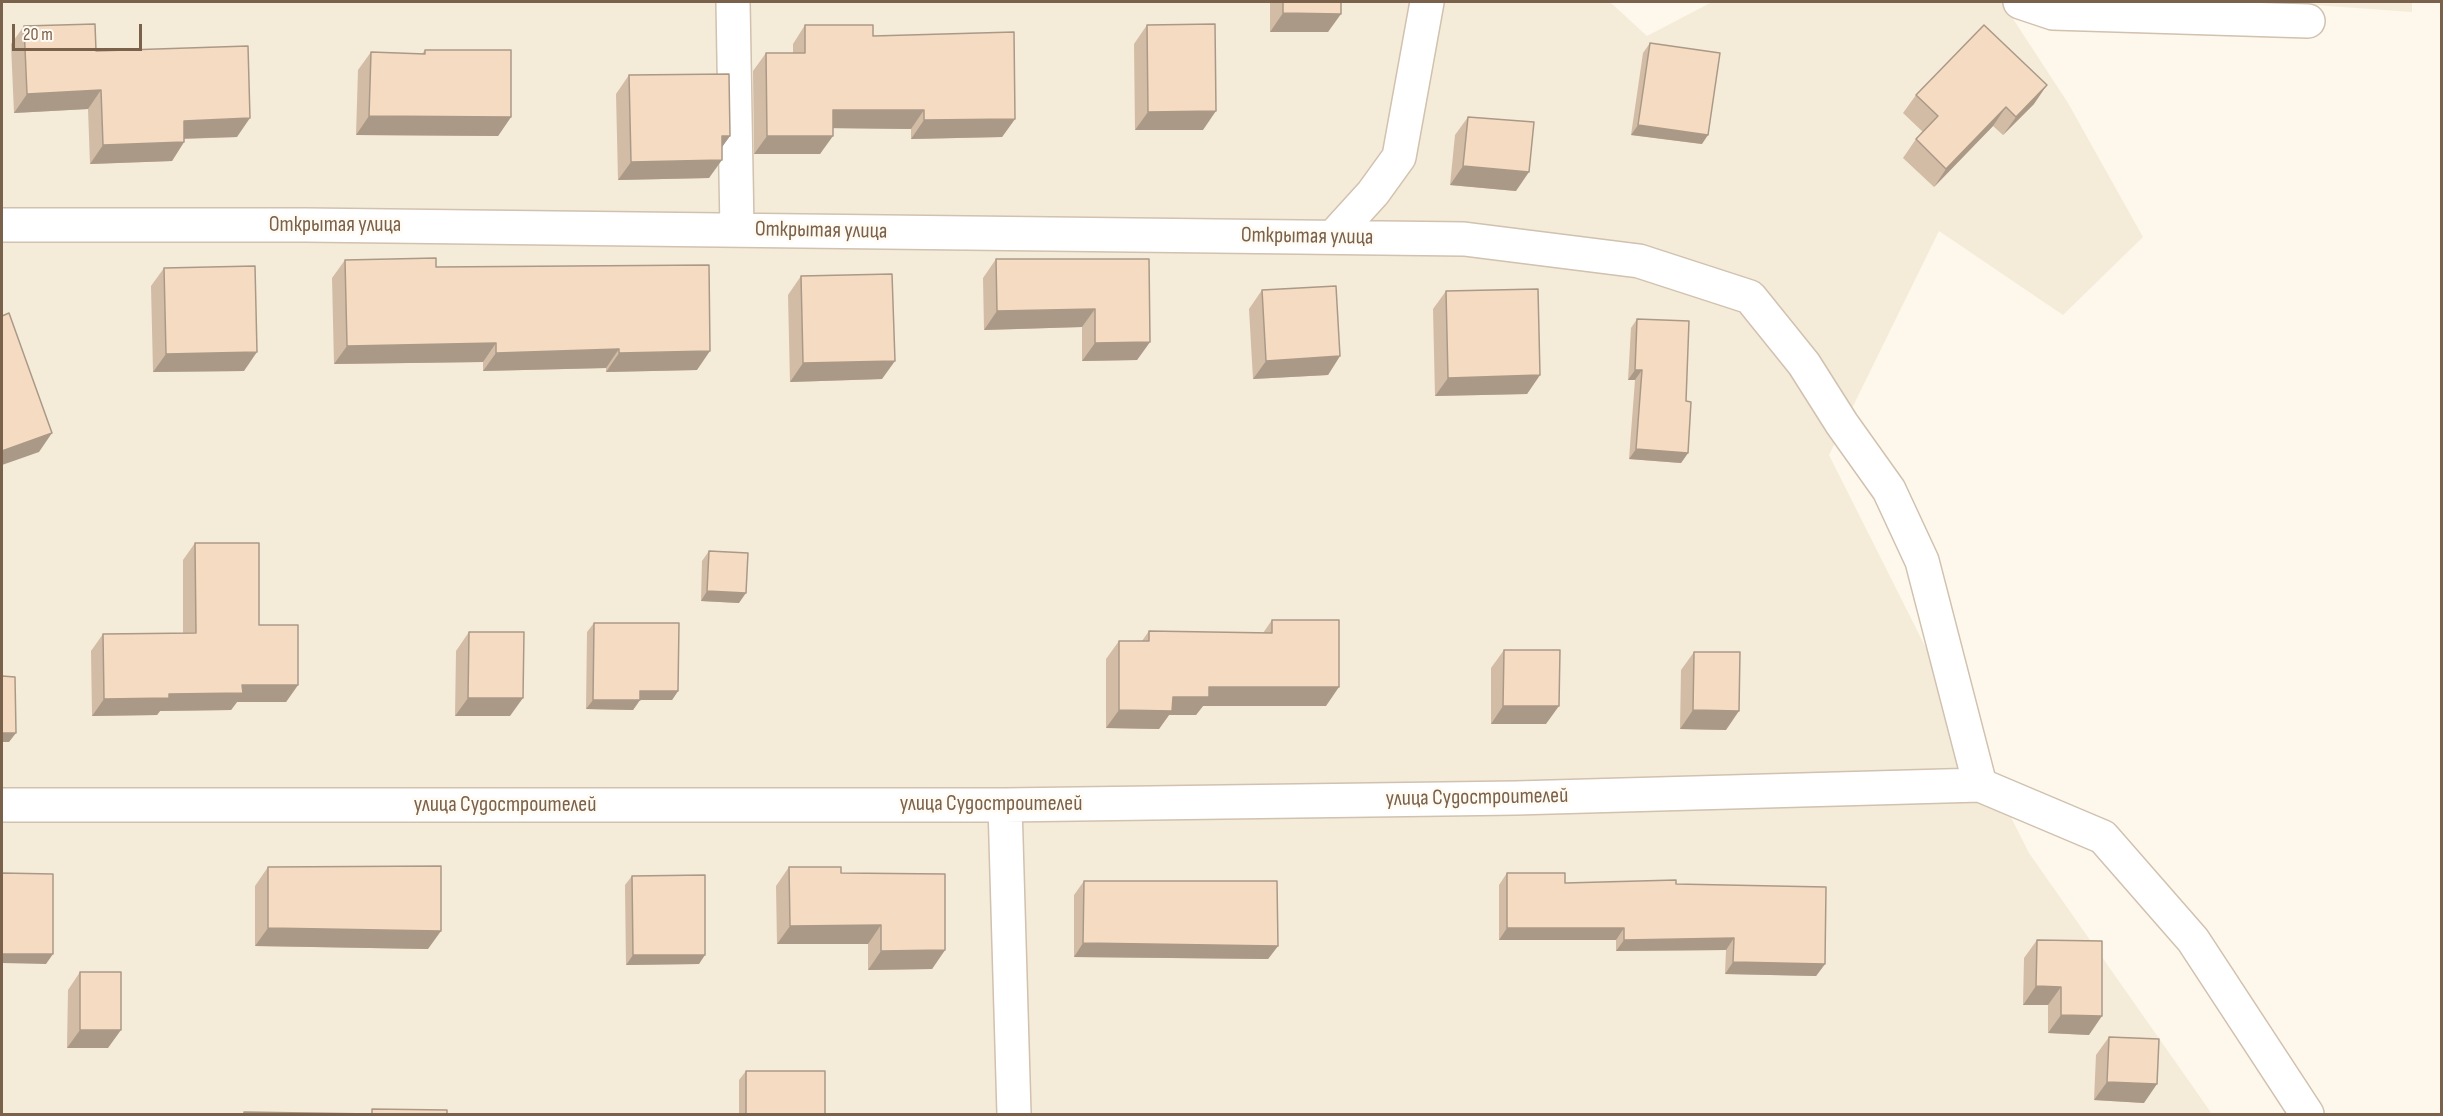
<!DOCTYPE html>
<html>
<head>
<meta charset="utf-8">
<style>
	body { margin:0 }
	#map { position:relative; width:2443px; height:1116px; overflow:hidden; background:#fdf8eb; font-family:"Sofia Sans Condensed",sans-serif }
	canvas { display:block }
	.frame { position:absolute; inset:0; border:3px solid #7a614c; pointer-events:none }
	.scale { position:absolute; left:12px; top:24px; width:130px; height:27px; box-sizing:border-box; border:3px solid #7a614c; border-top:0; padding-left:8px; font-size:18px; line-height:21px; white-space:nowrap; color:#7a614c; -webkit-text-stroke:4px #fffbf2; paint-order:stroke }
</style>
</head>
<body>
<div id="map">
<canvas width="2443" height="1116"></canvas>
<div class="frame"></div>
<div class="scale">20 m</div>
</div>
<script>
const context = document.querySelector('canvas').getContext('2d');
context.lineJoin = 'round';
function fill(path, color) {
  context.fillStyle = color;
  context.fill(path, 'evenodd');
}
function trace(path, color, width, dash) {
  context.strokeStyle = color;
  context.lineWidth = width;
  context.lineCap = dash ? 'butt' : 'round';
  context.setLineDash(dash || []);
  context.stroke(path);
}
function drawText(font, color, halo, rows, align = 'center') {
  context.font = font + ' "Sofia Sans Condensed",sans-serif';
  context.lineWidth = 5;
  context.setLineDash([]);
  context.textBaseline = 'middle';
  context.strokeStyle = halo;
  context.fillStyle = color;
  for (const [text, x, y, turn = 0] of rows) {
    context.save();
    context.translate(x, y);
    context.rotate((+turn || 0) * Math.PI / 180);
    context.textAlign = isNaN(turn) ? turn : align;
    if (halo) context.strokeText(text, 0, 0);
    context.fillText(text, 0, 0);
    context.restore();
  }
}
fill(new Path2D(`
	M 2,2 L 1610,2 L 1647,36 L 1712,2 L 2002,2 L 2068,103 L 2143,237 L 2063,315 L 1939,231 L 1829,455 L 2029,853 L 2212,1114 L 2,1114 Z
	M 2272,2 L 2412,2 L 2412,12 Z`), '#f5ebd9');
const street = new Path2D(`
	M 733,2 L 737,230
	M 2020,2 L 2053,13 L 2308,21
	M 2,225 L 306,225 L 1464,239 L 1639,261 L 1750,297 L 1804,364 L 1842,424 L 1889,490 L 1922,561 L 1980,785 L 2103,837 L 2193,940 L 2307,1114
	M 1333,237 L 1373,193 L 1399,157 L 1427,2
	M 2,805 L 1005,805 L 1516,798 L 1980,785
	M 1005,805 L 1014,1114`);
trace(street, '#d1c1af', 36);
trace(street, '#fff', 33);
fill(new Path2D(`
	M 1270,2 L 1341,2 L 1328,32 L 1270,32 Z
	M 805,25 L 873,36 L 1015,119 L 1002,137 L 911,139 L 911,129 L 833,128 L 820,154 L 754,154 L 753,71 L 766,53 L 793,53 L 793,44 Z
	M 1147,25 L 1203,130 L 1135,130 L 1134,44 Z
	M 24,26 L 96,51 L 237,137 L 184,139 L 184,142 L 172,161 L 90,164 L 88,109 L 14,113 L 11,44 Z
	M 1650,43 L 1702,144 L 1631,135 L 1643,53 Z
	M 425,50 L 511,117 L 498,136 L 356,135 L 358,70 L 371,52 L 422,54 Z
	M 629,75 L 730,136 L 722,147 L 709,178 L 618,180 L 616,94 Z
	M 1916,95 L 2034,104 L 2003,135 L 1993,126 L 1934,187 L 1903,158 L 1916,139 L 1923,132 L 1903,113 Z
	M 1468,117 L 1516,191 L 1450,185 L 1455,135 Z
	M 996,259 L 1149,259 L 1150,342 L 1137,360 L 1082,361 L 1082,327 L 984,330 L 983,278 Z
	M 345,260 L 436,267 L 697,370 L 606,372 L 606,368 L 483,371 L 483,362 L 334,364 L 332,278 Z
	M 164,268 L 244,371 L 153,372 L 151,286 Z
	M 801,276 L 882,379 L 790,382 L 788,295 Z
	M 1262,290 L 1340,356 L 1328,375 L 1253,379 L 1249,309 Z
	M 1446,291 L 1540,375 L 1527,394 L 1435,396 L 1433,309 Z
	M 1637,319 L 1686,401 L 1688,453 L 1681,463 L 1629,459 L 1635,380 L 1628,380 L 1631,328 Z
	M 195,543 L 259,625 L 298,685 L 286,702 L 237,702 L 231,710 L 160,711 L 157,715 L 92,716 L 91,651 L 103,634 L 183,633 L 183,560 Z
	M 709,551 L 739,603 L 701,601 L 702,561 Z
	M 1272,620 L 1326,706 L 1203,706 L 1196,715 L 1169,715 L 1159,729 L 1106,728 L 1106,659 L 1119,641 L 1142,641 L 1149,631 L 1263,633 Z
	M 594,623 L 678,691 L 672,700 L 640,700 L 633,710 L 586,709 L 587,632 Z
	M 469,632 L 510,716 L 455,716 L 456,651 Z
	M 1504,650 L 1546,724 L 1491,724 L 1491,668 Z
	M 1694,652 L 1726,730 L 1680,729 L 1681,670 Z
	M 268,867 L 428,949 L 255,946 L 255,886 Z
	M 789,867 L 841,873 L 945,950 L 932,969 L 868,970 L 868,944 L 777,944 L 776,886 Z
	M 1507,873 L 1565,883 L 1676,884 L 1825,964 L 1816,976 L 1725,974 L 1726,950 L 1616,951 L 1616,940 L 1499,940 L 1499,885 Z
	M 632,876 L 699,964 L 626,965 L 625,885 Z
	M 1084,881 L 1278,946 L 1268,959 L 1074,957 L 1074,895 Z
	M 2037,940 L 2089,1035 L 2048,1033 L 2048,1005 L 2023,1005 L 2024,958 Z
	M 80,972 L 108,1048 L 67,1048 L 68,990 Z
	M 2109,1037 L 2144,1103 L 2094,1100 L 2096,1055 Z
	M 746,1071 L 825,1114 L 739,1114 L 739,1080 Z`), '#d2bca6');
fill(new Path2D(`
	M 1283,13 L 1341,14 L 1328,32 L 1270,32 Z
	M 2047,85 L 2034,104 L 2003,135 L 2016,117 Z
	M 101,90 L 88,109 L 14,113 L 27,94 Z
	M 2006,107 L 1993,126 L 1934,187 L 1946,169 Z
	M 833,110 L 924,110 L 911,129 L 820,128 Z
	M 1216,111 L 1203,130 L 1135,130 L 1148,112 Z
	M 369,116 L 511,117 L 498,136 L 356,135 Z
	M 250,118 L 237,137 L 171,139 L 184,121 Z
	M 1015,119 L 1002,137 L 911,139 L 924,120 Z
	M 1638,125 L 1708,135 L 1702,144 L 1631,135 Z
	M 722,136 L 730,136 L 717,154 Z
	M 767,136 L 833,136 L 820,154 L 754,154 Z
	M 184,142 L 172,161 L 90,164 L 103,145 Z
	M 722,160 L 709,178 L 618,180 L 631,162 Z
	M 1463,166 L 1529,172 L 1516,191 L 1450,185 Z
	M 1095,309 L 1082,327 L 984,330 L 997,311 Z
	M 1150,342 L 1137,360 L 1082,361 L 1095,343 Z
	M 496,343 L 483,362 L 334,364 L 347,346 Z
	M 619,349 L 606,368 L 483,371 L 496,353 Z
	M 710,351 L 697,370 L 606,372 L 619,353 Z
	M 257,352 L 244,371 L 153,372 L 166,354 Z
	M 1340,356 L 1328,375 L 1253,379 L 1266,361 Z
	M 895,361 L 882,379 L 790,382 L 803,363 Z
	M 1635,370 L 1642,370 L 1635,380 L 1628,380 Z
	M 1540,375 L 1527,394 L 1435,396 L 1448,378 Z
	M 52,433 L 39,452 L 2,465 L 2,451 Z
	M 1636,449 L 1688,453 L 1681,463 L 1629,459 Z
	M 707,591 L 746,593 L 739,603 L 701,601 Z
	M 242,685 L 298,685 L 286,702 L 237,702 L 231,710 L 160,711 L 157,715 L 92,716 L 104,699 L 169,694 Z
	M 1209,687 L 1339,687 L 1326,706 L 1203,706 L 1196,715 L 1169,715 L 1159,729 L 1106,728 L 1119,710 Z
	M 640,691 L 678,691 L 672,700 L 640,700 L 633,710 L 586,709 L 593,700 Z
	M 468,698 L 523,698 L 510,716 L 455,716 Z
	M 1503,706 L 1559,706 L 1546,724 L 1491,724 Z
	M 1693,710 L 1739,711 L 1726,730 L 1680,729 Z
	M 2,733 L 16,733 L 9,742 L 2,742 Z
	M 881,925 L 868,944 L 777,944 L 790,926 Z
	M 268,928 L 441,931 L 428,949 L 255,946 Z
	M 1507,928 L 1624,928 L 1616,940 L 1499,940 Z
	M 1734,938 L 1726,950 L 1616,951 L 1624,940 Z
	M 1083,943 L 1278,946 L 1268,959 L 1074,957 Z
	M 945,950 L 932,969 L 868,970 L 881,951 Z
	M 2,954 L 53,954 L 46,964 L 2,963 Z
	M 633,955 L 705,955 L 699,964 L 626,965 Z
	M 1733,962 L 1825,964 L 1816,976 L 1725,974 Z
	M 2036,986 L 2061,987 L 2048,1005 L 2023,1005 Z
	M 2061,1015 L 2102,1016 L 2089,1035 L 2048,1033 Z
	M 80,1030 L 121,1030 L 108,1048 L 67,1048 Z
	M 2107,1082 L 2157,1084 L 2144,1103 L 2094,1100 Z`), '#ab9987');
const building = new Path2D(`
	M 1283,2 L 1341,2 L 1341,14 L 1283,13 Z
	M 95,24 L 96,51 L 248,46 L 250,118 L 184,121 L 184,142 L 103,145 L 101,90 L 27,94 L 24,26 Z
	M 1215,24 L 1216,111 L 1148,112 L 1147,25 Z
	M 805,25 L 873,25 L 873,36 L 1014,32 L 1015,119 L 924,120 L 924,110 L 833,110 L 833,136 L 767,136 L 766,53 L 805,53 Z
	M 1984,25 L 2047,85 L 2016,117 L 2006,107 L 1946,169 L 1916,139 L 1938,116 L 1916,95 Z
	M 1650,43 L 1720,53 L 1708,135 L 1638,125 Z
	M 425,50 L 511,50 L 511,117 L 369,116 L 371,52 L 425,54 Z
	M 729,74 L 730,136 L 722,136 L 722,160 L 631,162 L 629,75 Z
	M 1468,117 L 1534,122 L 1529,172 L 1463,166 Z
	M 436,258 L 436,267 L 709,265 L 710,351 L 619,353 L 619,349 L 496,353 L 496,343 L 347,346 L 345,260 Z
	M 996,259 L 1149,259 L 1150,342 L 1095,343 L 1095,309 L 997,311 Z
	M 255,266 L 257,352 L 166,354 L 164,268 Z
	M 892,274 L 895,361 L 803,363 L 801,276 Z
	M 1336,286 L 1340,356 L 1266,361 L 1262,290 Z
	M 1538,289 L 1540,375 L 1448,378 L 1446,291 Z
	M 9,313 L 52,433 L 2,451 L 2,316 Z
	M 1637,319 L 1689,321 L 1686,401 L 1691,402 L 1688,453 L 1636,449 L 1642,370 L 1635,370 Z
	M 195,543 L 259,543 L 259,625 L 298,625 L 298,685 L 242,685 L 243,693 L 169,694 L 169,698 L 104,699 L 103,634 L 196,633 Z
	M 709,551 L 748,553 L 746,593 L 707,591 Z
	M 1272,620 L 1339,620 L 1339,687 L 1209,687 L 1209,697 L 1173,697 L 1172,711 L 1119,710 L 1119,641 L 1149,641 L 1149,631 L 1272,633 Z
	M 594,623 L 679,623 L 678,691 L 640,691 L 640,700 L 593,700 Z
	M 469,632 L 524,632 L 523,698 L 468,698 Z
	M 1504,650 L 1560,650 L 1559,706 L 1503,706 Z
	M 1694,652 L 1740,652 L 1739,711 L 1693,710 Z
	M 2,676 L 15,677 L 16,733 L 2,733 Z
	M 441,866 L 441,931 L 268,928 L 268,867 Z
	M 789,867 L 841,867 L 841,873 L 945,874 L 945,950 L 881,951 L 881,925 L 790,926 Z
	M 2,873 L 53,874 L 53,954 L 2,954 Z
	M 1507,873 L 1565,873 L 1565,883 L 1676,880 L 1676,884 L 1826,887 L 1825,964 L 1733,962 L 1734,938 L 1624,940 L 1624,928 L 1507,928 Z
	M 705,875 L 705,955 L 633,955 L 632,876 Z
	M 1084,881 L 1277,881 L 1278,946 L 1083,943 Z
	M 2037,940 L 2102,941 L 2102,1016 L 2061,1015 L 2061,987 L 2036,986 Z
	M 80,972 L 121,972 L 121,1030 L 80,1030 Z
	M 2109,1037 L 2159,1039 L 2157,1084 L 2107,1082 Z
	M 746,1071 L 825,1071 L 825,1114 L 746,1114 Z
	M 372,1109 L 447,1110 L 447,1114 L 244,1114 L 244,1112 L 372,1114 Z`);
fill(building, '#f4dbc1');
trace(building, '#ab9987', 1.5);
drawText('22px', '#7a614c', '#fffbf2', [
	["Открытая улица",335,225],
	["Открытая улица",821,231,1],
	["Открытая улица",1307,237,1],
	["улица Судостроителей",1477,798,-1],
	["улица Судостроителей",991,804],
	["улица Судостроителей",505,805]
]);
</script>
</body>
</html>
